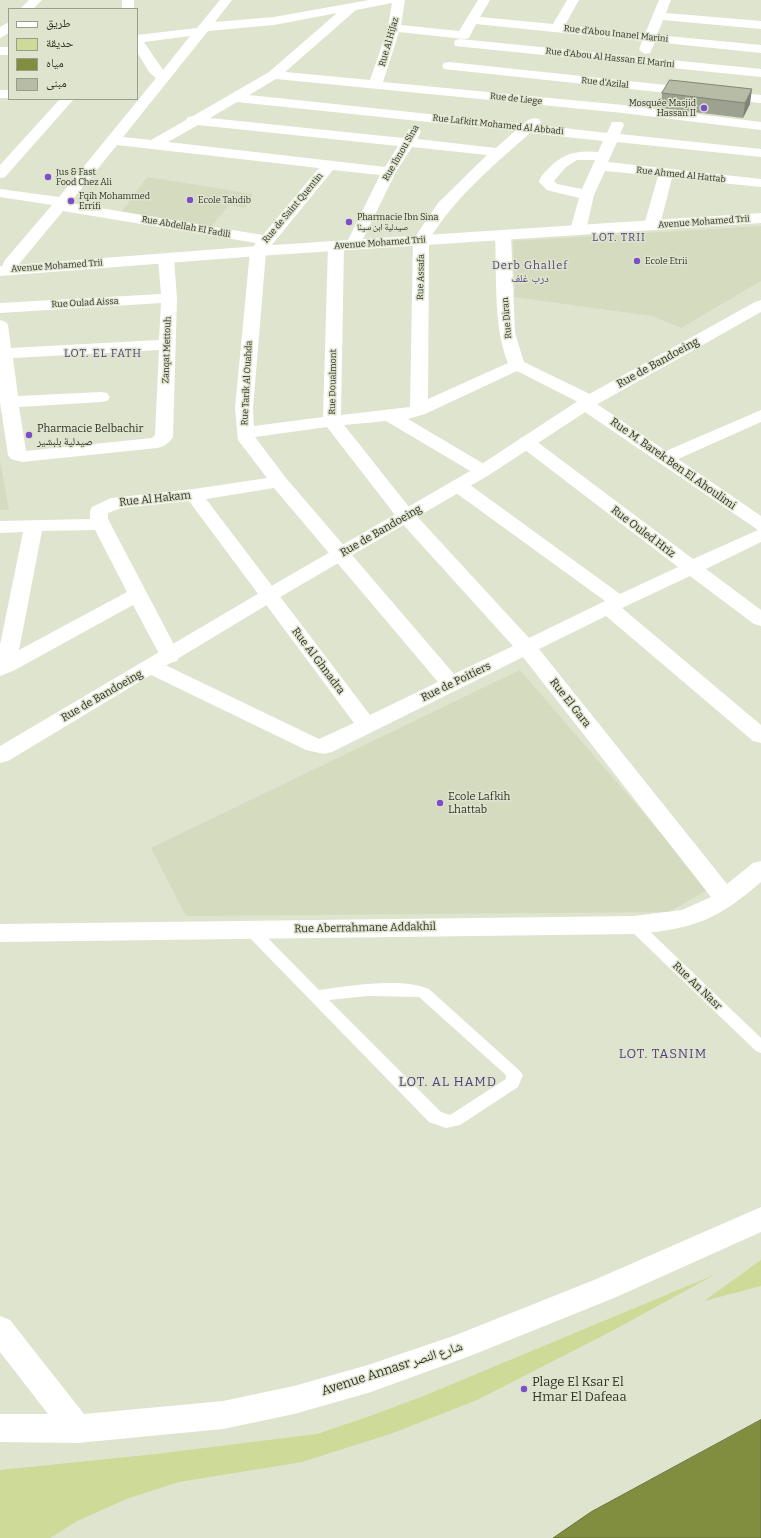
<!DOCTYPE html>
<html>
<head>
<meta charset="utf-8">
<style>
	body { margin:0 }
	#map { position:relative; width:761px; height:1538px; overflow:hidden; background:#dfe4ce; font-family:Bitter,"Noto Naskh Arabic",serif }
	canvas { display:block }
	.legend { position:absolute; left:8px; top:8px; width:130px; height:92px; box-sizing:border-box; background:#dfe4ce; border:1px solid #999d8c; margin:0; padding:5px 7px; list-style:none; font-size:12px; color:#303229 }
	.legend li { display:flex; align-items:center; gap:8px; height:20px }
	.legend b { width:20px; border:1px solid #999d8c }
</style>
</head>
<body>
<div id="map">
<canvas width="761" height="1538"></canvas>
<ul class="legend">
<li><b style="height:5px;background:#fff"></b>طريق</li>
<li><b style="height:11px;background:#cdda98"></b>حديقة</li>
<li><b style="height:11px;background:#818e3f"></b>مياه</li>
<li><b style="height:11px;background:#b7bca7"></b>مبنى</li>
</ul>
</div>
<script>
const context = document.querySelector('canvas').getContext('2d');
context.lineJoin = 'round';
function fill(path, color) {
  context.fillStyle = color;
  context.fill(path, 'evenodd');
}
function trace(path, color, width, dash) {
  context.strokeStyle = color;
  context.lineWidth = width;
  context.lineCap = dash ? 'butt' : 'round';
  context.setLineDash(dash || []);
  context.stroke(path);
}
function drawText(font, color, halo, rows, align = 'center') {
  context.font = font + ' Bitter,"Noto Naskh Arabic",serif';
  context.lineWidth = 3;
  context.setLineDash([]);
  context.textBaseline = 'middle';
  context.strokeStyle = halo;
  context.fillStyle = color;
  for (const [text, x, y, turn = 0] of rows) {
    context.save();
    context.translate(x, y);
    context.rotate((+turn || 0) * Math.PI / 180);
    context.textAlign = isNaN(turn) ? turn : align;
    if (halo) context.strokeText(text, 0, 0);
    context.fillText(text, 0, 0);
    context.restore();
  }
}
fill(new Path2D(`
	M 147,177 L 253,194 L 245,208 L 229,205 L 210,228 L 121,213 Z
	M 761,226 L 761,281 L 681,328 L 652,316 L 514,297 L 515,286 L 513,241 Z
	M 0,460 L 9,510 L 0,510 Z
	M 520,670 L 709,889 L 669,912 L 186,916 L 151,848 Z`), '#d5dbbe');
fill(new Path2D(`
	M 761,1260 L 761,1286 L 704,1301 Z
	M 714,1275 L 612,1331 L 477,1400 L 393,1433 L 302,1462 L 179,1482 L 129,1498 L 77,1521 L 50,1538 L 0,1538 L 0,1470 L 156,1454 L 317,1434 L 373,1415 L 426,1395 Z`), '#cdda98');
const water = new Path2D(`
	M 761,1420 L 761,1538 L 553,1538 L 591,1512 Z`);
fill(water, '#818e3f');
trace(water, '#697238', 1);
fill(new Path2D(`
	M 634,920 L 639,921 L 761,1038 L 761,1053 L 756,1051 L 629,929 L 627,925 L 629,921 Z
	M 250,924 L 255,925 L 319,990 C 349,986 401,977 429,989 L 520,1071 L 523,1075 L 518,1087 L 460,1125 L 446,1128 L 429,1122 L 245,933 L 243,929 L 245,925 ZM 367,996 L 419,997 L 506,1075 L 506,1079 L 450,1115 L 441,1112 L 329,1000 Z`), '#fff');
fill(new Path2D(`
	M 29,0 L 42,0 L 33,9 L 20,9 Z
	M 122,0 L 134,0 L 134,9 L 122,9 Z
	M 220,0 L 232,0 L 215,22 L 274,17 L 369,0 L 405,0 L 401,25 L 459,31 L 478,0 L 490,0 L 480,17 L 553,24 L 567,0 L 579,0 L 565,25 L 645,34 L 659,0 L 671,0 L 666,13 L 761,21 L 761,29 L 663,20 L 657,35 L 761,45 L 761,53 L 655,42 L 650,53 L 645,54 L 639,50 L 642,41 L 476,24 L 469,38 L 464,39 L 399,32 L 383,82 L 623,105 L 761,122 L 761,130 L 623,113 L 276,79 L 249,95 L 524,124 C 529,119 532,117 539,119 L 541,122 L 538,125 L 607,133 L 612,122 L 622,122 L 624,125 L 620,134 L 761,149 L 761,157 L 617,142 L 608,162 L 761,179 L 761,187 L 672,178 L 660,225 L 657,228 L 647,228 L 644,225 L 658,176 L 605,171 L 594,195 L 586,230 L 583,233 L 573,233 L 570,230 L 579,198 L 547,190 L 539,182 C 540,177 544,173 548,169 C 563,153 577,150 598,152 L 603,141 L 530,133 C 493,166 455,197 429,240 L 428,399 L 508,363 C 493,327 497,275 495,236 L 498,233 L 508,233 L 511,236 L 515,333 L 524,362 L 596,397 L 599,401 L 597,404 L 666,451 L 761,410 L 761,422 L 678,459 L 761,516 L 761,542 L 706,569 L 761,610 L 761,626 L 754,624 L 690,576 L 622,608 L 761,725 L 761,743 L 753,741 L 606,616 L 539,649 L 727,884 L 753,863 L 761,861 L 761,882 C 716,921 693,929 634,934 L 0,942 L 0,924 L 634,916 L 682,910 L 711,897 L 523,657 L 332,752 L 324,754 L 306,750 L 145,672 L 142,667 L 145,662 L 152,660 L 159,662 L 319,739 L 354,723 L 189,501 L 121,508 L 108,513 L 108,519 L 180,656 L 177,661 L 170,663 L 163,661 L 133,605 L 13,671 L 0,676 L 0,645 L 23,532 L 0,533 L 0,521 L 90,519 L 90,511 L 92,507 L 111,498 L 194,489 L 267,478 L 238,440 L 235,408 L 250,251 L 256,243 L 63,211 L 19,264 L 19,270 L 17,273 L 5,273 C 2,269 2,264 5,260 L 52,205 L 0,197 L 0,189 L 59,197 L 156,78 L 149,72 L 137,52 L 137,35 L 197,28 ZM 392,3 L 388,28 L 370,80 L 285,72 L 356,10 ZM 337,13 L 269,72 L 193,116 L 188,117 L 186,120 L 151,140 L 123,137 L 208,31 L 274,25 ZM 190,36 L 163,70 L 144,42 ZM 237,102 L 515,131 L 496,148 L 417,139 L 421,132 L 419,129 L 409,129 L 403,138 L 210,118 ZM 198,125 L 398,146 L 385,167 L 168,142 ZM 117,145 L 319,168 L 263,235 L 70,203 ZM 412,147 L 487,155 L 438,203 L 413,240 L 410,407 L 341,415 L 344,246 L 341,243 L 331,243 L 328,246 L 323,417 L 254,426 L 253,408 L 266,252 L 333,170 L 380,175 L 346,244 L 349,247 L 359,247 L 396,172 ZM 577,160 L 595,160 L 582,189 L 557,184 L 554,181 L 566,167 ZM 517,371 L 578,402 L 576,404 L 579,408 L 758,530 L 693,559 L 532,438 L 526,437 L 520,438 L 517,442 L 520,446 L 678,567 L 620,594 L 466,482 L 459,480 L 452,482 L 450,486 L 452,490 L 605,601 L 529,638 L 413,512 L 344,425 L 386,421 L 477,475 L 483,476 L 489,475 L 492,471 L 489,467 L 408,419 L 425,414 ZM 327,427 L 399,520 L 513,646 L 454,674 L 286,478 L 255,437 ZM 274,488 L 438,682 L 370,715 L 206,499 ZM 95,530 L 127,592 L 19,650 L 42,531 Z
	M 9,22 L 9,33 L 0,38 L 0,27 Z
	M 460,39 L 761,69 L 761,77 L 455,46 L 454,43 L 455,40 Z
	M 0,47 L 9,47 L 9,55 L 0,55 Z
	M 449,62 L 761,95 L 761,103 L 444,69 L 442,66 L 444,63 Z
	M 0,90 L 9,90 L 9,98 L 0,98 Z
	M 60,99 L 74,99 L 5,177 L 0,178 L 0,165 Z
	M 166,254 L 172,256 L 174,259 L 177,298 L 173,437 C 169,443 164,447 157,448 L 22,462 L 11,459 L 8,455 L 0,402 L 0,320 L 6,322 L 8,325 L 11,348 L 159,340 L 161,303 L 0,313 L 0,303 L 161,294 L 158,259 L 160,256 ZM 159,350 L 155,435 L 152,438 L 26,451 L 19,407 L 101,402 L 107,401 L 110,397 L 107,393 L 101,392 L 18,396 L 13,358 Z`), '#fff');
fill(new Path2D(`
	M 761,213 L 761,223 L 258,256 L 0,276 L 0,266 L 258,246 Z
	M 761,300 L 761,312 L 596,405 L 489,475 L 275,600 L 8,761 L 0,763 L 0,746 L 261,592 L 477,467 L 584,397 L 755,302 Z
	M 761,1207 L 761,1232 L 614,1298 L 470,1356 L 368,1393 L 294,1414 L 223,1429 L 77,1443 L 0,1442 L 0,1414 L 48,1414 L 0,1352 L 0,1316 L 10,1320 L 84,1414 L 223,1401 L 294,1386 L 368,1365 L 456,1335 L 594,1280 Z`), '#fff');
fill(new Path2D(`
	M 670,80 L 750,104 L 743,118 L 661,108 L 662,93 Z`), '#9da290');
fill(new Path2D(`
	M 752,89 L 750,104 L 743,118 L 745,103 Z`), '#808475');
const building = new Path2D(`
	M 670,80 L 752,89 L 745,103 L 662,93 Z`);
fill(building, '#b7bca7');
trace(building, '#808475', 1);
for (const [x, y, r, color] of [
	[704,108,4,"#7c4fc8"],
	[48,177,4,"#7c4fc8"],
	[190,200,4,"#7c4fc8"],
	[71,201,4,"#7c4fc8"],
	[349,222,4,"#7c4fc8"],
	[637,261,4,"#7c4fc8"],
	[29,435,4,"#7c4fc8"],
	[440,803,4,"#7c4fc8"],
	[524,1389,4,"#7c4fc8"]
]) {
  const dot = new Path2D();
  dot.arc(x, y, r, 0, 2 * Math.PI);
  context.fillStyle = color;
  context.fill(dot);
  trace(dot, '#dfe4ce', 1.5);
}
drawText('9px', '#303229', '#dfe4ce', [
	["Rue d'Abou Inanel Marini",616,34,6],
	["Rue Al HiJaz",389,42,-74],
	["Rue d'Abou Al Hassan El Marini",610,58,6],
	["Rue d'Azilal",605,83,6],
	["Rue de Liege",516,99,6],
	["Rue Lafkitt Mohamed Al Abbadi",498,125,6],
	["Rue Ibnou Sina",401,153,-60],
	["Rue Ahmed Al Hattab",681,175,6],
	["Rue de Saint Quentin",293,208,-50],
	["Avenue Mohamed Trii",704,222,-4],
	["Rue Abdellah El Fadili",186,227,10],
	["Avenue Mohamed Trii",380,243,-4],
	["Avenue Mohamed Trii",57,266,-4],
	["Rue Assafa",421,277,-89],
	["Rue Oulad Aissa",85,303,-3],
	["Rue Diran",507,318,-95],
	["Zanqat Mettouh",167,350,-88],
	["Rue Doualmont",333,382,-89],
	["Rue Tarik Al Ouahda",247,383,-87]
]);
drawText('9px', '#303229', '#dfe4ce', [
	["Mosquée Masjid",696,103,"right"],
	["Hassan II",696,113,"right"],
	["Jus & Fast",56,172],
	["Food Chez Ali",56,182],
	["Fqih Mohammed",79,196],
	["Errifi",79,206],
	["Ecole Tahdib",198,200],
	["Pharmacie Ibn Sina",357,217],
	["صيدلية ابن سينا",357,227],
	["Ecole Etrii",645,261]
], 'left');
context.letterSpacing = '1px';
drawText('11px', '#54407d', '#dfe4ce', [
	["LOT. TRII",619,238],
	["Derb Ghallef",530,266],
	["درب غلف",530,279],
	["LOT. EL FATH",103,354]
]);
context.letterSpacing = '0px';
drawText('11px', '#303229', '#dfe4ce', [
	["Rue de Bandoeing",658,363,-29],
	["Rue M. Barek Ben El Ahoulimi",673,464,35],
	["Rue Al Hakam",155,499,-6],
	["Rue de Bandoeing",381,531,-30],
	["Rue Ouled Hriz",643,532,37],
	["Rue Al Ghnadra",318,661,53],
	["Rue de Poitiers",456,682,-26],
	["Rue de Bandoeing",102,696,-30],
	["Rue El Gara",570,703,52],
	["Rue Aberrahmane Addakhil",365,928,-1],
	["Rue An Nasr",697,986,44]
]);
drawText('11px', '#303229', '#dfe4ce', [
	["Pharmacie Belbachir",37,429],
	["صيدلية بلبشير",37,442],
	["Ecole Lafkih",448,797],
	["Lhattab",448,810]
], 'left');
context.letterSpacing = '1px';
drawText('13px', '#54407d', '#dfe4ce', [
	["LOT. TASNIM",663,1054],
	["LOT. AL HAMD",448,1082]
]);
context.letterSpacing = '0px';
drawText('13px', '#303229', '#dfe4ce', [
	["Avenue Annasr شارع النصر",392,1369,-18]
]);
drawText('13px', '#303229', '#dfe4ce', [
	["Plage El Ksar El",532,1382],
	["Hmar El Dafeaa",532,1397]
], 'left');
</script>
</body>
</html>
